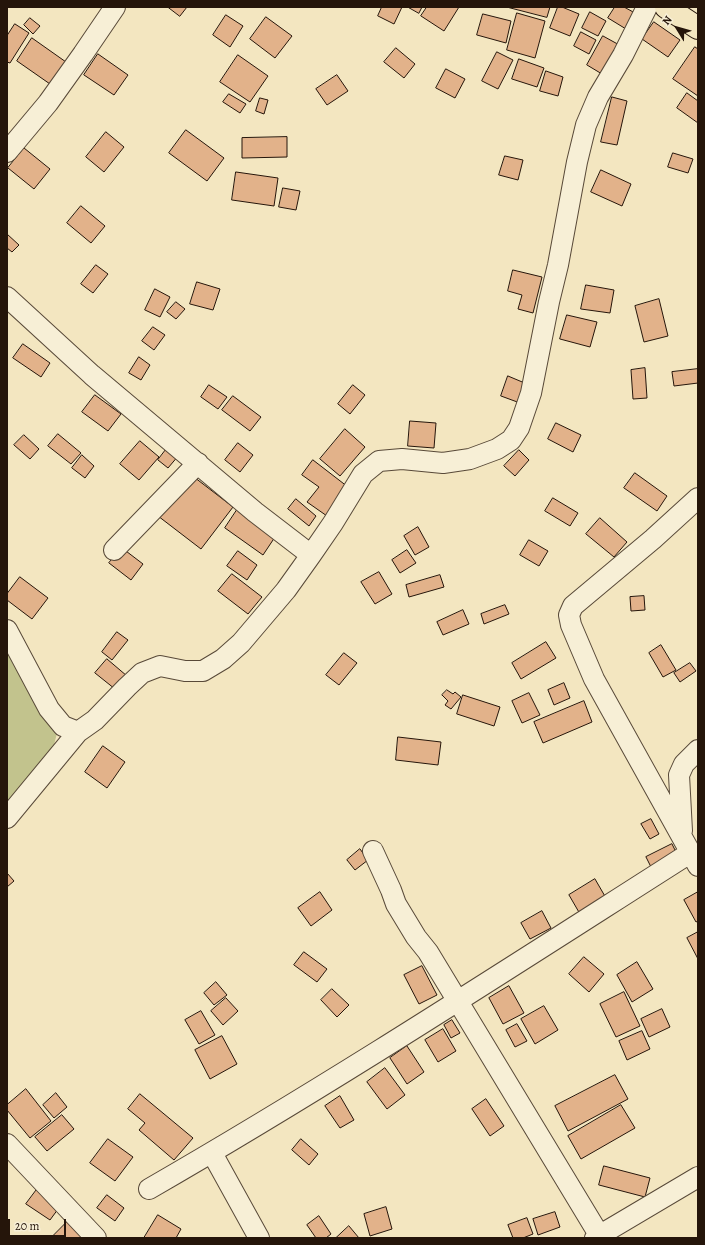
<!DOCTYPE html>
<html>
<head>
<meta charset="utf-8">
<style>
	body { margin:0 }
	#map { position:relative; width:705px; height:1245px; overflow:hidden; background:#f3e6c0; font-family:Alegreya,serif }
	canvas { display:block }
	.frame { position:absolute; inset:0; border:8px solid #25150a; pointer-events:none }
	.north { position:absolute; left:657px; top:8px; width:40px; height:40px; -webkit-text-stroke:3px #f7efd6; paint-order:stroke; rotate:307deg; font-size:11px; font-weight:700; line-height:16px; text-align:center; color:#25150a }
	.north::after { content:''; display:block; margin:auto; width:14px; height:18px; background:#25150a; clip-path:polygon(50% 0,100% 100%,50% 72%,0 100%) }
	.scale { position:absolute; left:8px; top:1219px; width:58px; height:18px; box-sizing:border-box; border:2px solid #25150a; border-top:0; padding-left:5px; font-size:12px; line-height:14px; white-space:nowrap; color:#25150a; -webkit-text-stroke:3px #f7efd6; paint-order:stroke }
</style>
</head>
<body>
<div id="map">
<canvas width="705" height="1245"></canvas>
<div class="frame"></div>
<div class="north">N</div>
<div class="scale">20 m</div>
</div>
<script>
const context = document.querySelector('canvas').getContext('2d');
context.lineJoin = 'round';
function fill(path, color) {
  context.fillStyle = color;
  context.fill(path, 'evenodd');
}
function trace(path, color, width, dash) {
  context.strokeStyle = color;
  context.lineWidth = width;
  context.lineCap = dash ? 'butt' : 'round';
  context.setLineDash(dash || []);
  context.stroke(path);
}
fill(new Path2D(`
	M 7,644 L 57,733 L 52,753 L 7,809 Z`), '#c2c38d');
const building = new Path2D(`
	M 168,7 L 187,7 L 180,16 Z
	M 382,7 L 402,7 L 394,24 L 378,16 Z
	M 408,7 L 422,7 L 419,13 Z
	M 427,7 L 459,7 L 444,31 L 421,16 Z
	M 507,7 L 550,7 L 547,17 Z
	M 558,7 L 562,7 L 579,14 L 570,36 L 550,28 Z
	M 615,7 L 624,7 L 635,13 L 626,29 L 608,18 Z
	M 590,12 L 606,21 L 598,36 L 582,28 Z
	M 517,13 L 545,21 L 535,58 L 507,50 Z
	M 483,14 L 511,21 L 506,43 L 477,35 Z
	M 226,15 L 243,26 L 230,47 L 213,35 Z
	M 266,17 L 292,36 L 275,58 L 250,39 Z
	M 30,18 L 40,26 L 33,34 L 24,25 Z
	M 654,22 L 680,40 L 668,57 L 642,39 Z
	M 15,24 L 29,33 L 10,63 L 7,62 L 7,36 Z
	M 581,32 L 596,40 L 589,54 L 574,46 Z
	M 603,36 L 623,47 L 607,77 L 587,65 Z
	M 32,38 L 66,62 L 50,84 L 17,61 Z
	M 695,47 L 698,49 L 698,96 L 673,79 Z
	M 396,48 L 415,64 L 404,78 L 384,62 Z
	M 497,52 L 513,60 L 498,89 L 482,81 Z
	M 98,54 L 128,75 L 114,95 L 84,75 Z
	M 238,55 L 268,76 L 250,102 L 220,82 Z
	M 519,59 L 544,68 L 537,87 L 512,79 Z
	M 446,69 L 465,79 L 455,98 L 436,88 Z
	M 546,71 L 563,77 L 558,96 L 540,91 Z
	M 337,75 L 348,91 L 327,105 L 316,89 Z
	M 687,93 L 698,101 L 698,123 L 677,108 Z
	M 229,94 L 246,104 L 240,113 L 223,102 Z
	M 612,97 L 627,101 L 617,145 L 601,142 Z
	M 260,98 L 268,100 L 264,114 L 256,111 Z
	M 186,130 L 224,158 L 207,181 L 169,153 Z
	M 106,132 L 124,147 L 104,172 L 86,157 Z
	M 287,137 L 287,157 L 242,158 L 242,138 Z
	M 24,148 L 50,169 L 34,189 L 8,168 Z
	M 673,153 L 693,159 L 688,173 L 668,167 Z
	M 505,156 L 523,160 L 518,180 L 499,175 Z
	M 601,170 L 631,184 L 622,206 L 591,192 Z
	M 236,172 L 278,178 L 274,206 L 232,200 Z
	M 283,188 L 300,191 L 296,210 L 279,207 Z
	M 81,206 L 105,226 L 91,243 L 67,223 Z
	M 7,234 L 19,245 L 12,252 L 7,248 Z
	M 96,265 L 108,274 L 93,293 L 81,284 Z
	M 513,270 L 542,277 L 533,313 L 518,309 L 522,295 L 508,291 Z
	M 197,282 L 220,289 L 213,310 L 190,304 Z
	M 586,285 L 614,290 L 610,313 L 581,309 Z
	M 155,289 L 170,297 L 160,317 L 145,310 Z
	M 659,299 L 668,336 L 644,342 L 635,306 Z
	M 176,302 L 185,309 L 176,319 L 167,312 Z
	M 567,315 L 597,322 L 590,347 L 560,339 Z
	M 153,327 L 165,335 L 154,350 L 142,341 Z
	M 23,344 L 50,363 L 41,377 L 13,358 Z
	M 139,357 L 150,365 L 141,380 L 129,373 Z
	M 645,368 L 647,398 L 633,399 L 631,370 Z
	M 698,369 L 698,383 L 674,386 L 672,372 Z
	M 508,376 L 527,384 L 520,403 L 501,396 Z
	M 209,385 L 227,397 L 218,409 L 201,397 Z
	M 353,385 L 365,395 L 350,414 L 338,404 Z
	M 95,395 L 121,414 L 108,431 L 82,412 Z
	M 233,396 L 261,417 L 250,431 L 222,410 Z
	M 410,421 L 436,423 L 434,448 L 408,446 Z
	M 556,423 L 581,435 L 573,452 L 548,439 Z
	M 345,429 L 365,447 L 340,476 L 320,459 Z
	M 58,434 L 81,453 L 71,464 L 48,446 Z
	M 24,435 L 39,449 L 30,459 L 14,445 Z
	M 140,441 L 159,457 L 139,480 L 120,464 Z
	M 238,443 L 253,455 L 240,472 L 225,460 Z
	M 168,447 L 179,455 L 168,468 L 158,460 Z
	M 519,450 L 529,460 L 515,476 L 504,466 Z
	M 82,455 L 94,466 L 85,478 L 72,468 Z
	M 313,460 L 348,487 L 327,516 L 307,502 L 319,487 L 302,475 Z
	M 635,473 L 667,496 L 657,511 L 624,488 Z
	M 190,474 L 233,507 L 201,549 L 158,516 Z
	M 553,498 L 578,513 L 570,526 L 545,511 Z
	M 296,499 L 316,516 L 309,526 L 288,509 Z
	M 237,510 L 275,537 L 263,555 L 225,528 Z
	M 600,518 L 627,542 L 614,557 L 586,534 Z
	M 418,527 L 429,547 L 415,555 L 404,536 Z
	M 529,540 L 548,551 L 539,566 L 520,555 Z
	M 122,548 L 143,564 L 131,580 L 109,563 Z
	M 407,550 L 416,563 L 400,573 L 392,560 Z
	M 238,551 L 257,565 L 247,580 L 227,566 Z
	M 379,572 L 392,594 L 375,604 L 361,582 Z
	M 232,574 L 262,597 L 248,614 L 218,591 Z
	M 440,575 L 444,587 L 409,597 L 406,585 Z
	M 20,577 L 48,598 L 32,619 L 7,600 L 7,594 Z
	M 644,596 L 645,610 L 631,611 L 630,597 Z
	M 505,605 L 509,614 L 484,624 L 481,614 Z
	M 463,610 L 469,624 L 443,635 L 437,622 Z
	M 117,632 L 128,640 L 112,660 L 102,652 Z
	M 546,642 L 556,658 L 521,679 L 512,663 Z
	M 661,645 L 676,670 L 663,677 L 649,653 Z
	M 344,653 L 357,663 L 339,685 L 326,675 Z
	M 107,659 L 127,676 L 115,689 L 95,673 Z
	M 690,663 L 696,671 L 680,682 L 674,673 Z
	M 564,683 L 570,698 L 554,705 L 548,690 Z
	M 447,690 L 453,694 L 455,692 L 461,697 L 451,709 L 445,705 L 448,701 L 442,695 Z
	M 529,693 L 540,715 L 522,723 L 512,701 Z
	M 463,695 L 500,707 L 494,726 L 457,714 Z
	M 584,701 L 592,722 L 543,743 L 534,722 Z
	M 398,737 L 441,742 L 438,765 L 396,760 Z
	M 103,746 L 125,762 L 107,788 L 85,772 Z
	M 651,819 L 659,834 L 650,839 L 641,824 Z
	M 672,844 L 677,854 L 651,867 L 646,857 Z
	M 360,849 L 368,860 L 355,870 L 347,860 Z
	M 7,873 L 14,881 L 7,887 Z
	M 595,879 L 606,898 L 580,914 L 569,895 Z
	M 320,892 L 332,910 L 311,926 L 298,908 Z
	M 698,892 L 698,921 L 696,922 L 684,900 Z
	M 542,911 L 551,928 L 530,939 L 521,923 Z
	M 698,932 L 698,959 L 687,938 Z
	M 304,952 L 327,969 L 317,982 L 294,965 Z
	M 584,957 L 604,974 L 589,992 L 569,974 Z
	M 637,962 L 653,989 L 632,1002 L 617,975 Z
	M 422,966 L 437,995 L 419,1004 L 404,975 Z
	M 216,982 L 227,995 L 214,1005 L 204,993 Z
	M 509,986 L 524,1013 L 503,1024 L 489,998 Z
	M 332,989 L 349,1005 L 337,1017 L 321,1000 Z
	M 624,992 L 640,1026 L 616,1037 L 600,1004 Z
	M 226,998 L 238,1011 L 223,1025 L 211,1011 Z
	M 544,1006 L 558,1030 L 535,1044 L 521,1019 Z
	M 662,1009 L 670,1027 L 649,1037 L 641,1019 Z
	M 201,1011 L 215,1035 L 199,1044 L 185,1020 Z
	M 452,1020 L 460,1033 L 451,1038 L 444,1025 Z
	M 517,1024 L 527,1041 L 515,1047 L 506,1030 Z
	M 443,1029 L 456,1051 L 438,1062 L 425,1040 Z
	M 642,1031 L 650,1049 L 627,1060 L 619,1041 Z
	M 222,1036 L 237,1064 L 210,1079 L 195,1050 Z
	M 407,1046 L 424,1072 L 407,1084 L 390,1058 Z
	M 385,1068 L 405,1095 L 387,1109 L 367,1082 Z
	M 615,1075 L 628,1099 L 568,1131 L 555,1106 Z
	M 26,1089 L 51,1121 L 30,1138 L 7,1110 L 7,1105 Z
	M 56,1093 L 67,1107 L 54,1118 L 43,1105 Z
	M 140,1094 L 193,1138 L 174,1160 L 139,1130 L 145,1123 L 128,1109 Z
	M 340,1096 L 354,1120 L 340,1128 L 325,1106 Z
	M 486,1099 L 504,1126 L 490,1136 L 472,1109 Z
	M 621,1105 L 635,1128 L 581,1159 L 568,1136 Z
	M 62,1115 L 74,1129 L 47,1151 L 35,1137 Z
	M 108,1139 L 133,1157 L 115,1181 L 90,1163 Z
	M 301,1139 L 318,1154 L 309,1165 L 292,1150 Z
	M 604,1166 L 650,1178 L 645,1197 L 599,1185 Z
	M 38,1188 L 61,1205 L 50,1220 L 26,1204 Z
	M 107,1195 L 124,1208 L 115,1221 L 97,1208 Z
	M 386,1207 L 392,1229 L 370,1236 L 364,1214 Z
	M 555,1212 L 560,1227 L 538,1235 L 533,1219 Z
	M 158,1215 L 181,1229 L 176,1238 L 144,1238 Z
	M 319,1216 L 331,1234 L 326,1238 L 316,1238 L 307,1225 Z
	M 71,1218 L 84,1238 L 51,1238 Z
	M 527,1218 L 533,1234 L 523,1238 L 513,1238 L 508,1225 Z
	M 349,1226 L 359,1238 L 336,1238 Z`);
fill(building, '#e2b28a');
trace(building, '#25150a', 1);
const minor = new Path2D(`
	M 7,152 L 48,103 L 83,54 L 115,7
	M 7,297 L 92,375 L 255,512 L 311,555
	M 698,498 L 653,539 L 573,606 L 569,615 L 571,625 L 594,679 L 698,866
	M 114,550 L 198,463
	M 7,630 L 49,709 L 63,726 L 78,732
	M 7,818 L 78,732 L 95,720 L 127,687 L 142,673 L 160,666 L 185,671 L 203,671 L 223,659 L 241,643 L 286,590 L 311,555 L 333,523 L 363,474 L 379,461 L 402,459 L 443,463 L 470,459 L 497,449 L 511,440 L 519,428 L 531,393 L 549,302 L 558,265 L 577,162 L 586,125 L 598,97 L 623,55 L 647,7
	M 682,831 L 679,775 L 684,764 L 698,750
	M 373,851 L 391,890 L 396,904 L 416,937 L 428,952 L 601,1238
	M 7,1144 L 96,1238
	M 212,1153 L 259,1238
	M 149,1189 C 333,1083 511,967 690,853
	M 595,1238 L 698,1177`);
const highway = new Path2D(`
	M 666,7 L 698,28`);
trace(minor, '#584938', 22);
trace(highway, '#25150a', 24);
trace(minor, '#f7efd6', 20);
trace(highway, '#f3e6c0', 22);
</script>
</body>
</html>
